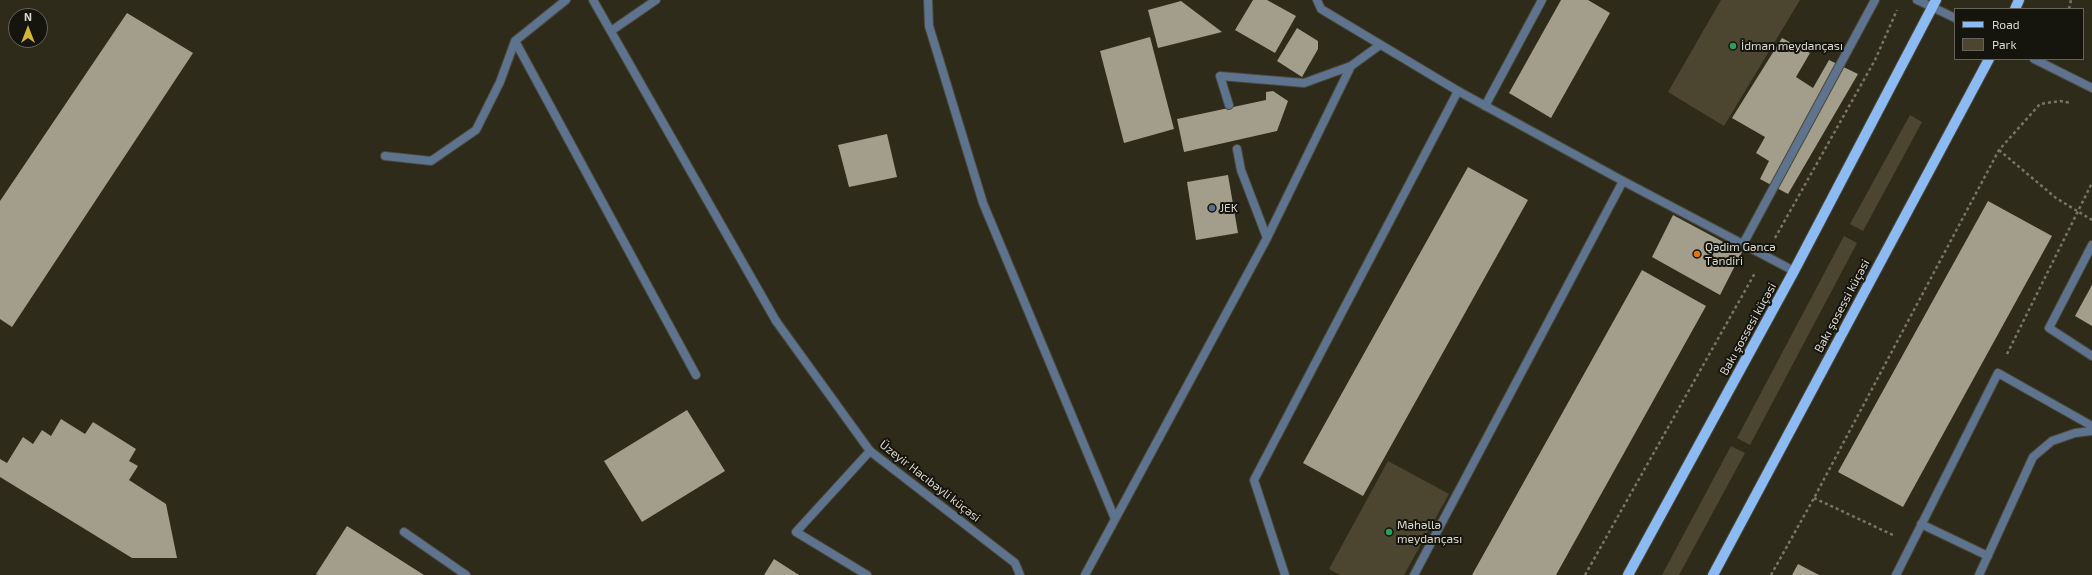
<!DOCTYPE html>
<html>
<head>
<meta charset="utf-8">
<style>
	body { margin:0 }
	#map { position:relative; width:2092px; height:575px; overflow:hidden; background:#2f2b1b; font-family:"Exo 2",sans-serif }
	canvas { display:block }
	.legend { position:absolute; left:1954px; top:8px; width:130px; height:52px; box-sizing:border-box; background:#15140d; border:1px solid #65635b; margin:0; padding:5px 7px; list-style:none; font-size:12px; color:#dcdacf }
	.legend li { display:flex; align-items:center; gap:8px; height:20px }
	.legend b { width:20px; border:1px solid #65635b }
	.north { position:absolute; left:8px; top:8px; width:40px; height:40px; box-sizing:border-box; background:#15140d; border:1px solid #65635b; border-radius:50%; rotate:0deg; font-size:11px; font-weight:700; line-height:16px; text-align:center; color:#dcdacf }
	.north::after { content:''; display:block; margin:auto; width:14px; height:18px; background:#d3b635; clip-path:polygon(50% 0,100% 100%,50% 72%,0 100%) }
</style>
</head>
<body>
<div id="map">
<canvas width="2092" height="575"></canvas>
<ul class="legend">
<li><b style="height:5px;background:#8cbaf3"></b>Road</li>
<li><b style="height:11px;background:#4c4631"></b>Park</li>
</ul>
<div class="north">N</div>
</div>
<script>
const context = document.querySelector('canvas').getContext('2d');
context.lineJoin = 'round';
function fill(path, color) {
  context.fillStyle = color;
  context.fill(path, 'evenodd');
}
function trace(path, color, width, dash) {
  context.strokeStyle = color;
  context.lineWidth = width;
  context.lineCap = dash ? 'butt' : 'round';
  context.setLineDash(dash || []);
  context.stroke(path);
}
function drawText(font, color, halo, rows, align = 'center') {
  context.font = font + ' "Exo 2",sans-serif';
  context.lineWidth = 4;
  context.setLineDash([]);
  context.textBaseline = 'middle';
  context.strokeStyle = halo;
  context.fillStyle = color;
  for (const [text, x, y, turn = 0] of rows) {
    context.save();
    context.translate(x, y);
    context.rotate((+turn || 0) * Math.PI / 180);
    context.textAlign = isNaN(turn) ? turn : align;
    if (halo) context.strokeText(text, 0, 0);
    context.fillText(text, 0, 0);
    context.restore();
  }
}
fill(new Path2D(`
	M 1721,0 L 1800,0 L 1724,126 L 1668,92 Z
	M 1910,115 L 1922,122 L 1863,231 L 1850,224 Z
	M 1844,236 L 1857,243 L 1750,445 L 1737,438 Z
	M 1731,446 L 1745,453 L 1679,575 L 1662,575 Z
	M 1388,461 L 1449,494 L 1404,575 L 1340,575 L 1329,569 Z`), '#4c4631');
fill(new Path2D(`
	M 1253,0 L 1267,0 L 1296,16 L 1275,53 L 1235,30 Z
	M 1561,0 L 1588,0 L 1610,13 L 1551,118 L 1509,93 Z
	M 1181,1 L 1222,32 L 1158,48 L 1148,10 Z
	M 127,13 L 193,53 L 12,327 L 0,319 L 0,201 Z
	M 1297,28 L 1318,41 L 1318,49 L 1302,77 L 1277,61 Z
	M 1150,37 L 1174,129 L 1124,143 L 1100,51 Z
	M 1782,38 L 1810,53 L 1796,77 L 1813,88 L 1829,60 L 1858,74 L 1788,194 L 1760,179 L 1769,161 L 1756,153 L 1765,137 L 1732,118 Z
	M 1273,91 L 1288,101 L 1277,131 L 1184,152 L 1177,119 L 1266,100 L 1266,92 Z
	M 887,134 L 897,177 L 849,187 L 838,145 Z
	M 1468,167 L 1528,200 L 1363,496 L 1303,463 Z
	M 1228,175 L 1238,233 L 1196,240 L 1187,182 Z
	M 1988,201 L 2052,236 L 1903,507 L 1838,472 Z
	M 1673,215 L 1742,252 L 1720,295 L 1652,257 Z
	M 1642,270 L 1706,306 L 1556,575 L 1472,575 Z
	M 2092,285 L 2092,326 L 2075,316 Z
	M 687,410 L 725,471 L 642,522 L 604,461 Z
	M 61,419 L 85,434 L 93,422 L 136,449 L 129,461 L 138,466 L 129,480 L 166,504 L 177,558 L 132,558 L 0,477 L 0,459 L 7,463 L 23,437 L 33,444 L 42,430 L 51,436 Z
	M 347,526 L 424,575 L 318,575 L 316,574 Z
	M 774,559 L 799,575 L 764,575 Z
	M 1798,564 L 1819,575 L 1792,575 Z`), '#a39e8b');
const service = new Path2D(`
	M 593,0 L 776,321
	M 928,0 L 929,26 L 983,203 L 1115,519
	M 1917,0 L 1932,7
	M 611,31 L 656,0
	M 515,41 L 696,375
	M 1229,105 L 1220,76 L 1304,83 L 1351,66
	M 1485,106 L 1542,0
	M 1237,149 L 1241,170 L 1267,238
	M 385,156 L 431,161 L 476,130 L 500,82 L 515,41 L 566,0
	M 1743,244 L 1875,0
	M 2092,245 L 2049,328 L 2092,356
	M 1921,524 L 1988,556
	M 404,532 L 466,575
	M 867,575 L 796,532 L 870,451
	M 1085,575 L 1267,238 L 1351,66 L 1380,45
	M 1285,575 L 1254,480 L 1458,91
	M 1414,575 L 1623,181
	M 1896,575 L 1998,373 L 2092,426
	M 1979,575 L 2033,457 L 2052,441 L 2075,433 L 2092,431`);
const minor = new Path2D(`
	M 1317,0 L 1321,9 L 1458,91 L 1623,181 L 1794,271
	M 776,321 L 870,451 L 1015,563 L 1020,575`);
const tertiary = new Path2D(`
	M 1932,7 L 1955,18
	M 2034,59 L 2092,88`);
const primary = new Path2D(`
	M 2015,9 L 2019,0
	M 1628,575 L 1794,271 L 1936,0
	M 1713,575 L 1989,59`);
trace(service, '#4b4738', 10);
trace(minor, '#4b4738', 10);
trace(tertiary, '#4b4738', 10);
trace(primary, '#4b4738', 12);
trace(new Path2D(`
	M 2069,9 L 2071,0
	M 1999,150 L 2056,198 L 2092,220
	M 1775,238 L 1875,60 L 1897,10
	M 2007,354 L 2092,183
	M 1814,498 L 1893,535
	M 1585,575 L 1755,273
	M 1771,575 L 1814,498 L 1999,150 L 2040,104 L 2060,101 L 2071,103`), '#797668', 2.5, [3, 3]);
trace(service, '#5d738e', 8);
trace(minor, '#5d738e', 8);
trace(tertiary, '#5d738e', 8);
trace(primary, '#8cbaf3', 10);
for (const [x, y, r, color] of [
	[1733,46,4,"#2e9e5b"],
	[1212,208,4,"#5c6f8a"],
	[1697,254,4,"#e8710a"],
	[1389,532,4,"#2e9e5b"]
]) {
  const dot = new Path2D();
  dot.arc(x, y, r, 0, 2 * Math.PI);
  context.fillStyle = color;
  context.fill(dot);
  trace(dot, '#15140d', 1.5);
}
drawText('12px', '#dcdacf', '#15140d', [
	["İdman meydançası",1741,46],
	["JEK",1220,208],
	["Qədim Gəncə",1705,247],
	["Təndiri",1705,261],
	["Məhəllə",1397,525],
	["meydançası",1397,539]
], 'left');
drawText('12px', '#dcdacf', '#15140d', [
	["Bakı şosessi küçəsi",1842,306,-62],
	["Bakı şossesi küçəsi",1748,329,-61],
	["Üzeyir Hacıbəyli küçəsi",930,481,38]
]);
</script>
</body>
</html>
